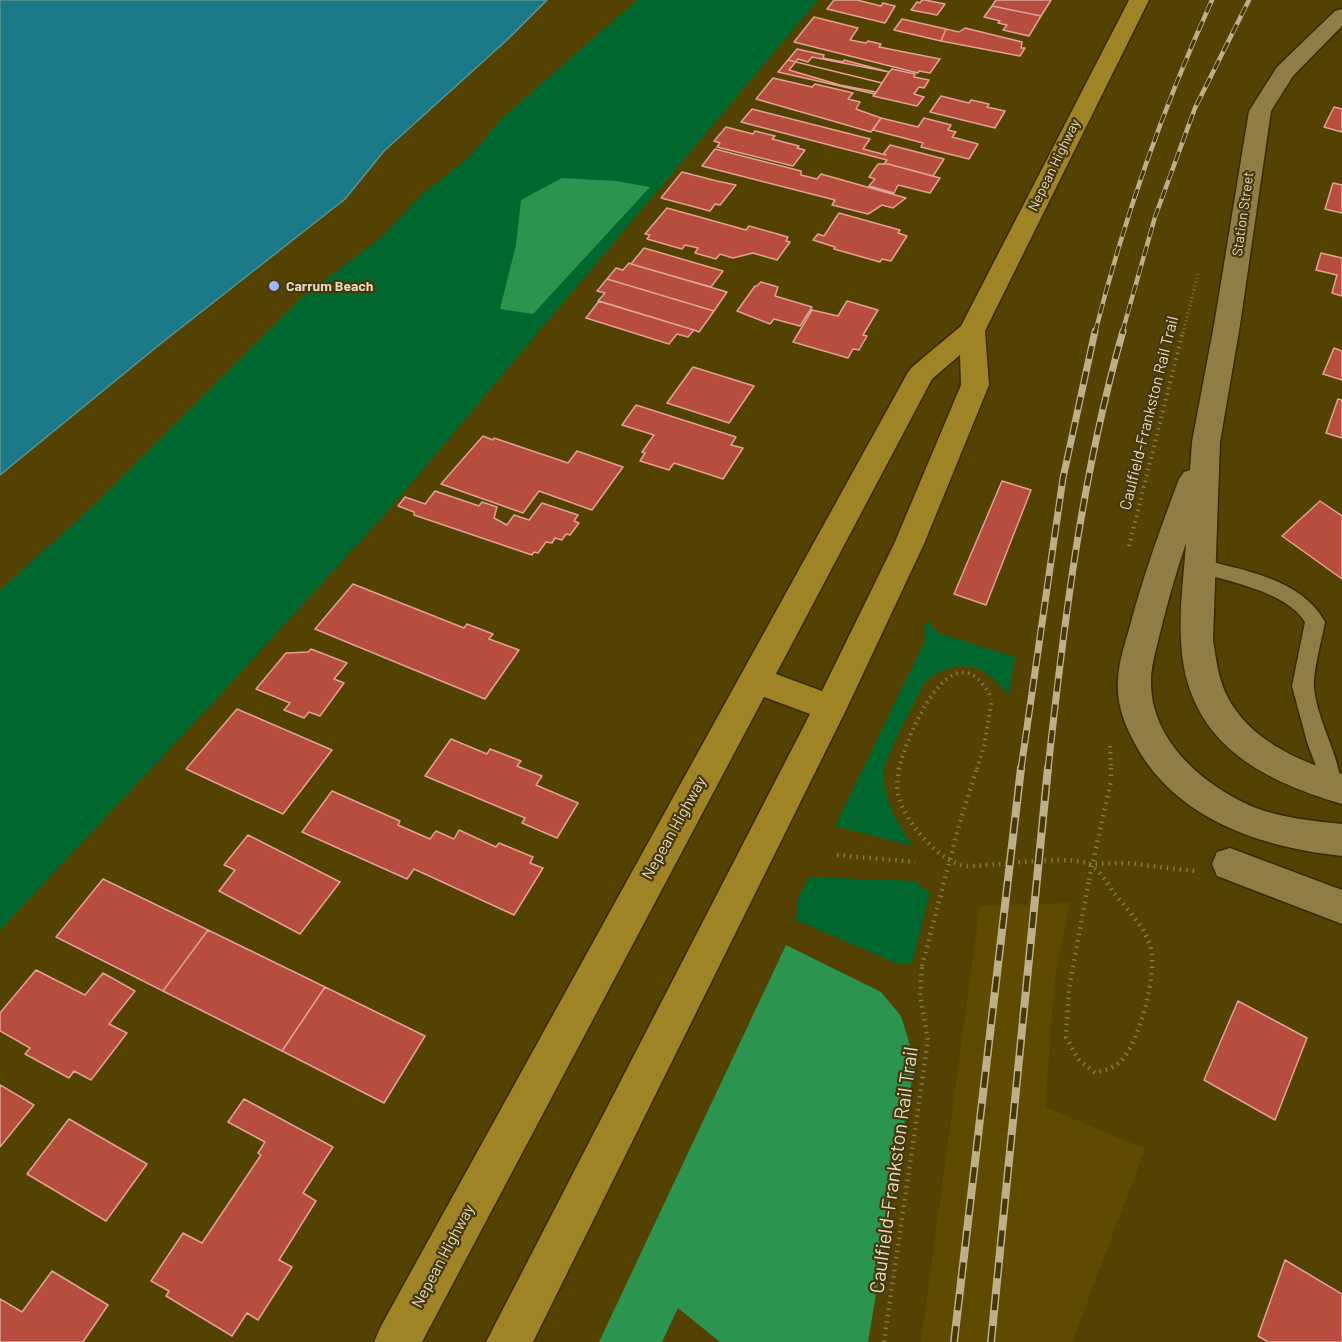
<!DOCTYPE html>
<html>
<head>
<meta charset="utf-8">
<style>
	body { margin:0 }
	canvas { display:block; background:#544203 }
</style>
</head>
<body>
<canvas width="1342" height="1342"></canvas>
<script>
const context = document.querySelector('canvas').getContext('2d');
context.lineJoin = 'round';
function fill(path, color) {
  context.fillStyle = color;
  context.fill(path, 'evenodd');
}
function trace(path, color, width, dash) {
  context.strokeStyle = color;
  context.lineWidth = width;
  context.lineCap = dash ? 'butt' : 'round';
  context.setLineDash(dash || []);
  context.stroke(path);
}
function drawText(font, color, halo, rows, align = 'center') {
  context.font = font + ' Barlow,sans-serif';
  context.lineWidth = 4.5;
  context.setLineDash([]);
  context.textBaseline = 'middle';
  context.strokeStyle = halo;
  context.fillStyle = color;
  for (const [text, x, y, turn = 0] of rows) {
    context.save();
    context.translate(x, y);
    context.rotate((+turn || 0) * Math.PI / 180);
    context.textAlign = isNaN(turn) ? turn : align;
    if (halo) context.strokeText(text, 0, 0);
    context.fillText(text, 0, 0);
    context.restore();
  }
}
fill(new Path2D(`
	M 1070,903 L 1055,975 L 1045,1107 L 1145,1149 L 1072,1342 L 921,1342 L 980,906 Z`), '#5f4b00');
fill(new Path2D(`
	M 637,0 L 818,0 L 387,512 L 210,706 L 0,930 L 0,590 L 91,508 L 301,298 L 383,236 L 421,195 L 469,157 L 502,118 Z
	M 930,620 L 934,630 L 941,634 L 1015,657 L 1009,695 C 1003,688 996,681 989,675 C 969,659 941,666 925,682 C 917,698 885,757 884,770 C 882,799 898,824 913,846 L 835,826 L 926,639 L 924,627 Z
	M 809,877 L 917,881 L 920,887 L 930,892 L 912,963 L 898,964 L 796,920 L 798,899 Z`), '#00682f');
fill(new Path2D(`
	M 562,178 L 616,181 L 650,187 L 533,314 L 500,309 L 516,245 L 521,200 Z
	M 786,945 L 881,992 L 901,1016 L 915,1062 L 868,1342 L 720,1342 L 678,1308 L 662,1342 L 599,1342 Z`), '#2b9550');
const water = new Path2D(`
	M 0,0 L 547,0 L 508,39 L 384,151 L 345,199 L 159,345 L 0,475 Z`);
fill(water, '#1b7886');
trace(water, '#589697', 1.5);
const building = new Path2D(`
	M 834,0 L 857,0 L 881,6 L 883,3 L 895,6 L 885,23 L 827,9 Z
	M 922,0 L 925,0 L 945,4 L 937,15 L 911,10 L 917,2 L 920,3 Z
	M 996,0 L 1051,0 L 1041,16 L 992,6 Z
	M 992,6 L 1041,16 L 1029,36 L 1003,30 L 1007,25 L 998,23 L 1000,21 L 984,17 Z
	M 814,17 L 858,28 L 850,40 L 866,43 L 868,41 L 881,44 L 879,47 L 940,59 L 930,73 L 919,71 L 918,73 L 794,42 Z
	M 902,19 L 946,29 L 941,41 L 894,30 Z
	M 965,28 L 1022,42 L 1021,48 L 1025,48 L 1020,56 L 941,41 L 946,29 L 959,32 Z
	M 797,49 L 824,55 L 823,58 L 843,62 L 844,60 L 889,72 L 882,83 L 788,60 Z
	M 812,57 L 889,72 L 892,69 L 915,74 L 914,77 L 929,80 L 924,88 L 919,87 L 914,94 L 924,97 L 917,106 L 873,96 L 876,92 L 840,85 L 789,70 L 798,59 L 808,62 Z
	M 788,60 L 882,83 L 875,94 L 778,72 Z
	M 773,78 L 812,87 L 815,84 L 853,93 L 848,99 L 860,102 L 856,109 L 881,118 L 871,132 L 756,99 Z
	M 941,96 L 969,103 L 971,100 L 989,104 L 987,107 L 1005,111 L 995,128 L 930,112 Z
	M 1334,107 L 1342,109 L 1342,132 L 1324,127 Z
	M 752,109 L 870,139 L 863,149 L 886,155 L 884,153 L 890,145 L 944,159 L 933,176 L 888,164 L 884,164 L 887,160 L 741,122 Z
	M 881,118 L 918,127 L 924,118 L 951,125 L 948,130 L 956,132 L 952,137 L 978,144 L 969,159 L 921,147 L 923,143 L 873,130 Z
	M 726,127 L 753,134 L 755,131 L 775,136 L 772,139 L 799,146 L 797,148 L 805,150 L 793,166 L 717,147 L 720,143 L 714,141 Z
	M 715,149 L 801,171 L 801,175 L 817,179 L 821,174 L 906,198 L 893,208 L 882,205 L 868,214 L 832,205 L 835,200 L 702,166 Z
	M 878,164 L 888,164 L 940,178 L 930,193 L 898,185 L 894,193 L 869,186 L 875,179 L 869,177 Z
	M 682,172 L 717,181 L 736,185 L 720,205 L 715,204 L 710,211 L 661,198 Z
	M 1333,183 L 1342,185 L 1342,213 L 1325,209 Z
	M 667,208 L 746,230 L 749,226 L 788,237 L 786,241 L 790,242 L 777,260 L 753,253 L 733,258 L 720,254 L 716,259 L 695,253 L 698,248 L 685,245 L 682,249 L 647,239 L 650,235 L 645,234 Z
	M 839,213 L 900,230 L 898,233 L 907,236 L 891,261 L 882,259 L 880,262 L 834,249 L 835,247 L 813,240 L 818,234 L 824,236 Z
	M 644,248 L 723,271 L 711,287 L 631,264 Z
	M 1321,253 L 1342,258 L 1342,296 L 1332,293 L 1337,275 L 1316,270 Z
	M 629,263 L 631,264 L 727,292 L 714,311 L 607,279 L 616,268 L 623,270 Z
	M 607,279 L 714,311 L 699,332 L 694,330 L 598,301 L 605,293 L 597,291 Z
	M 761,282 L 778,287 L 775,296 L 812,307 L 800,326 L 774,319 L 770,324 L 737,311 L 755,286 L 757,286 Z
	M 599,301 L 694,330 L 688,337 L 677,334 L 669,344 L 586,318 Z
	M 847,301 L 878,310 L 863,335 L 867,336 L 859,350 L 853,349 L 848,358 L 793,342 L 812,310 L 838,316 Z
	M 1334,348 L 1342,351 L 1342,380 L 1323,374 Z
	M 693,367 L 754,386 L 729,423 L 667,403 Z
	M 1338,399 L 1342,400 L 1342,438 L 1326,433 Z
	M 636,405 L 736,437 L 731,445 L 743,448 L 723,479 L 674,463 L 669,470 L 640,461 L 645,453 L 642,452 L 654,435 L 622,425 Z
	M 483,436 L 493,440 L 494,438 L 568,463 L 577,451 L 623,467 L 592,510 L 539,491 L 523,513 L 441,484 Z
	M 1002,481 L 1031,490 L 986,605 L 954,594 Z
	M 435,491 L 479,506 L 482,502 L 497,507 L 494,518 L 507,525 L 514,515 L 529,520 L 542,503 L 578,515 L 574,521 L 579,523 L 570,535 L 566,534 L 562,540 L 555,538 L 552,543 L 546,542 L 538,553 L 534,552 L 532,555 L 414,515 L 414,512 L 398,506 L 405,497 L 425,504 Z
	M 1320,501 L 1342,516 L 1342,579 L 1282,536 Z
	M 353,584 L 464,628 L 467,624 L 493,634 L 489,639 L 519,650 L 485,699 L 315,629 Z
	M 311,649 L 347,663 L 334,679 L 344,683 L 320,716 L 309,712 L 304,718 L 284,710 L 290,703 L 256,689 L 286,653 L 308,652 Z
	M 237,709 L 332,750 L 283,814 L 186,769 Z
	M 451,739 L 487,754 L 490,749 L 521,761 L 517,766 L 542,776 L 536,785 L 578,803 L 557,838 L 522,823 L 525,818 L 425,776 Z
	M 332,791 L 400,821 L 398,825 L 430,839 L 436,831 L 454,839 L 459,830 L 496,847 L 499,843 L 533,857 L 530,863 L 543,868 L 514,915 L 414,869 L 407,879 L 302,832 Z
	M 248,835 L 340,882 L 300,934 L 219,891 L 235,870 L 224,865 Z
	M 103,879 L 208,930 L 163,991 L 56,937 Z
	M 208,930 L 325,987 L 282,1051 L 163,991 Z
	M 36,970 L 85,995 L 103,973 L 135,991 L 109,1024 L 127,1033 L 91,1080 L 74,1071 L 69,1078 L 25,1054 L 30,1048 L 0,1031 L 0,1013 Z
	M 325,987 L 425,1036 L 384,1103 L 282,1051 Z
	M 1238,1001 L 1307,1038 L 1275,1120 L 1204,1080 Z
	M 0,1085 L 34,1105 L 0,1147 Z
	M 244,1099 L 333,1147 L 303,1193 L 316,1201 L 279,1260 L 292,1267 L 258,1320 L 247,1313 L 232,1336 L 166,1296 L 169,1291 L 151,1281 L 183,1233 L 202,1243 L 261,1155 L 258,1153 L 265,1142 L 228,1122 Z
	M 69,1119 L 147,1164 L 106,1221 L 27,1174 Z
	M 1285,1260 L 1342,1294 L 1342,1342 L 1268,1342 L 1258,1336 Z
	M 52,1271 L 108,1305 L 83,1342 L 0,1342 L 0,1299 L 22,1312 Z`);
fill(building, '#b64d3d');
trace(building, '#e0a296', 1.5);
const lane = new Path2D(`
	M 1200,559 C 1243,570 1302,579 1325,622 C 1322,639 1313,671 1314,687 C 1317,723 1342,758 1342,795 L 1335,798 L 1327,795 L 1324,788 L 1307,742 L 1292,686 L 1305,622 C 1286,591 1226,581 1193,571 L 1190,566 L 1193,561 Z`);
const street = new Path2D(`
	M 1230,848 L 1342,890 L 1342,924 L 1217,876 L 1212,864 L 1217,852 Z`);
const secondary = new Path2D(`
	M 1342,9 L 1342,26 L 1293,76 L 1271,111 L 1240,325 L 1220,442 L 1213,640 C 1216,658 1218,677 1226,694 C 1248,739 1297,761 1342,774 L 1342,804 C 1257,779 1185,740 1181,640 C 1179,608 1184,575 1186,543 C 1175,575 1166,608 1158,641 C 1155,654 1151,668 1151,681 C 1150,741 1205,787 1256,808 C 1283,818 1313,821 1342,824 L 1342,856 C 1260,847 1173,819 1133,740 C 1123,721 1116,700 1118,679 C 1119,661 1125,643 1130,626 C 1143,576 1161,527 1179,479 L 1184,472 L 1190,470 L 1192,442 L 1214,325 L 1249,111 L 1277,67 L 1335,11 Z`);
const highway = new Path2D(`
	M 1129,0 L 1149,0 L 985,331 L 989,385 L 924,544 L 847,708 L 533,1342 L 486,1342 L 810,714 L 764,697 L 422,1342 L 374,1342 L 381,1326 L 907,374 L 911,368 L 961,326 ZM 960,355 L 961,385 L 894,544 L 822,691 L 776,674 L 932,379 Z`);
trace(lane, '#362900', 3);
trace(street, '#362900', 3);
trace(secondary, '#362900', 3);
trace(highway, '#362900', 3);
trace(new Path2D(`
	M 1183,333 L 1198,274`), '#877845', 3, [1, 3]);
trace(new Path2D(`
	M 1129,546 L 1183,331
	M 1110,746 L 1111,769
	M 899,769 C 907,734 954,622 992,699`), '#877845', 4, [1.5, 4.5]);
trace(new Path2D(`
	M 899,768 C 898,777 896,786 898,795 C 905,822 939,863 967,866 C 996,866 1061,855 1086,863 C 1098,867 1107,883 1114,893 C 1127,909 1143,925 1150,945 C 1159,971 1139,1044 1120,1062 C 1113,1068 1104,1071 1095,1073 L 1078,1059 L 1066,1037 L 1069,989 L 1089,880
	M 1111,768 L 1111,781
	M 837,855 L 915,862
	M 1089,864 L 1127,863 L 1194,871
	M 884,1342 L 928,1040 L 920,995 L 922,966`), '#877845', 4.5, [1.5, 5]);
fill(lane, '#907d46');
fill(street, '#907d46');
fill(secondary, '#907d46');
fill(highway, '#a08325');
const railFar2 = new Path2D(`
	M 1095,333 C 1124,218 1163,108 1212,0
	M 1122,333 L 1155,217 L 1195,108 L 1249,0`);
const railFar1 = new Path2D(`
	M 1021,769 L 1063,478 L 1095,331
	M 1048,769 C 1064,622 1082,474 1123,331`);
const rail = new Path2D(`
	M 954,1342 L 1021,768
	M 991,1342 L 1048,768`);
trace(railFar2, '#bcb08a', 4.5);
trace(railFar1, '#bcb08a', 7);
trace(rail, '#bcb08a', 8);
trace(railFar2, '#46380d', 3, [10]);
trace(railFar1, '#46380d', 4.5, [13]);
trace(rail, '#46380d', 5, [16]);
trace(new Path2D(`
	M 977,769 L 984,746 L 992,699`), '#877845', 4, [1.5, 4.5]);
trace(new Path2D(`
	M 1089,880 L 1111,781
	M 922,966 L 959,825 L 977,768`), '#877845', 4.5, [1.5, 5]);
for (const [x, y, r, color] of [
	[274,286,6,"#9eb4fd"]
]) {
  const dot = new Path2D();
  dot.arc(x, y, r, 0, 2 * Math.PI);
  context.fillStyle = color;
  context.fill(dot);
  trace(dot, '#46380d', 2);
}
drawText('14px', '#e5dbbf', '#46380d', [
	["Nepean Highway",1054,165,-64],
	["Station Street",1243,214,-82]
]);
drawText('bold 14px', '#e5dbbf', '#46380d', [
	["Carrum Beach",286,286]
], 'left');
drawText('16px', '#e5dbbf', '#46380d', [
	["Caulfield-Frankston Rail Trail",1149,413,-76],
	["Nepean Highway",674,828,-61],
	["Nepean Highway",443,1256,-62]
]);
drawText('20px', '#e5dbbf', '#46380d', [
	["Caulfield-Frankston Rail Trail",894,1170,-82]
]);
</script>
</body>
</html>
